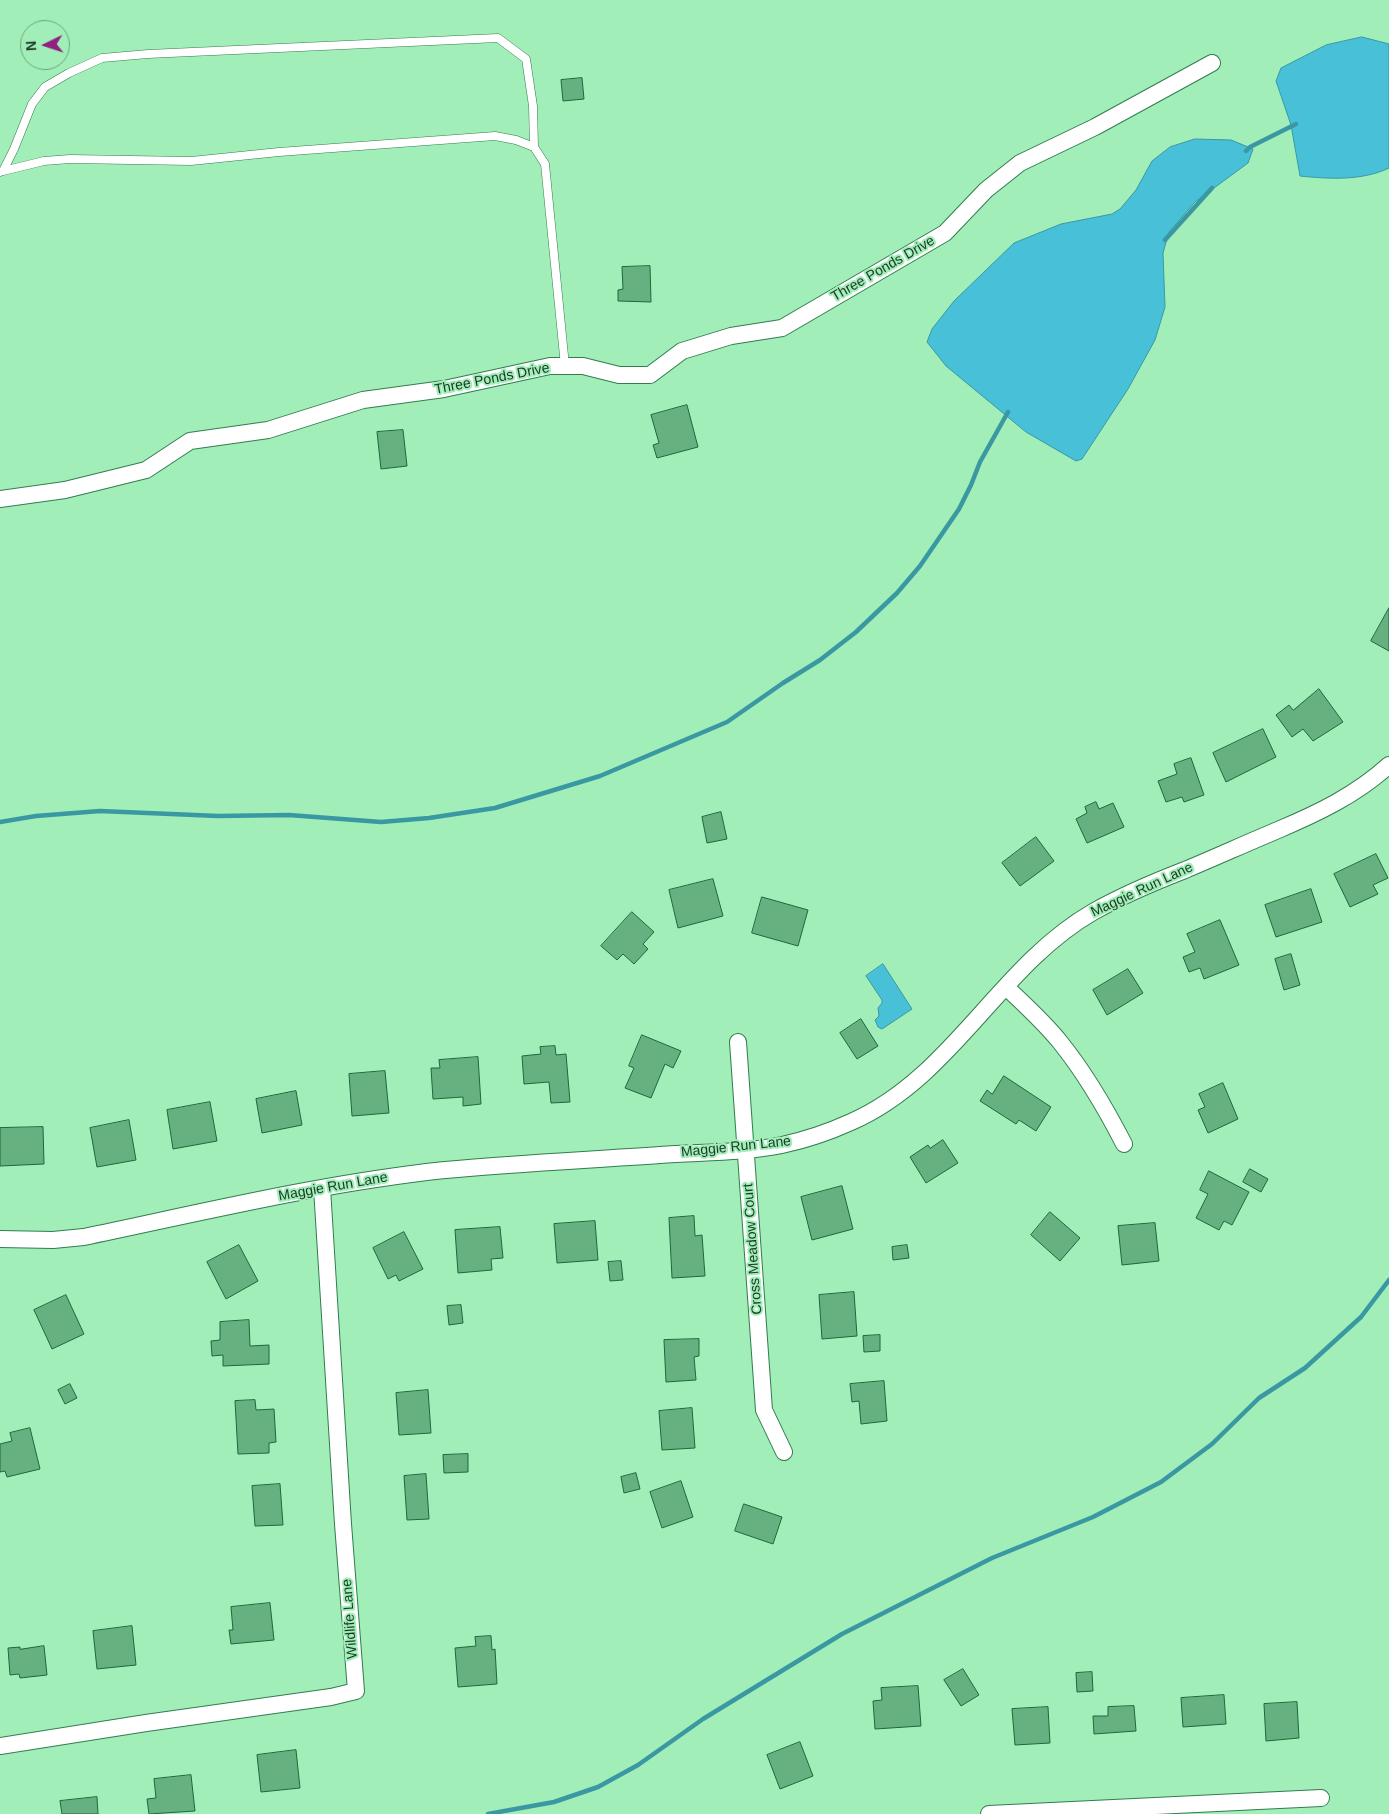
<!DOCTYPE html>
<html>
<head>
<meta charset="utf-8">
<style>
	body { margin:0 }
	#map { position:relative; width:1389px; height:1814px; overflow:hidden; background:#a2eeb9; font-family:Arial,sans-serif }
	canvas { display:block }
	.north { position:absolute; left:20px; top:20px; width:50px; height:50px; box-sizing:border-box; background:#a2eeb9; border:1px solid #6ca67e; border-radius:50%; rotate:266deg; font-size:14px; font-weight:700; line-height:20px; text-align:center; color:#1b3a26 }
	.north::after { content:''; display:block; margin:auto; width:18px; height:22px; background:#902182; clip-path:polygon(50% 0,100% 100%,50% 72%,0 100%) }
</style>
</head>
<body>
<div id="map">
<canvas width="1389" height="1814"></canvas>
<div class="north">N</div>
</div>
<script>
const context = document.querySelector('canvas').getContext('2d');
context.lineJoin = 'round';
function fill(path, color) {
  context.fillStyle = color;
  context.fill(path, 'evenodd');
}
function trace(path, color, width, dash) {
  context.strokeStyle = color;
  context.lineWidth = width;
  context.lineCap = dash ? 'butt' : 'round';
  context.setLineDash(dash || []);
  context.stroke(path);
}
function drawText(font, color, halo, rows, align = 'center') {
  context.font = font + ' Arial,sans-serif';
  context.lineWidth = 4;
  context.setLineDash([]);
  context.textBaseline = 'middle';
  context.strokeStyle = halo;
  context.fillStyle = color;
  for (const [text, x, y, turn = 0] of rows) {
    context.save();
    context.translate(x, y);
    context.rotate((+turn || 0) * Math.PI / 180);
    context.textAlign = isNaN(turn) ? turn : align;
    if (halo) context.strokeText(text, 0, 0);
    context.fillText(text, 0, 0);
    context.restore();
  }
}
const water = new Path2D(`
	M 1362,37 L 1389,44 L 1389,168 C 1362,181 1329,179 1300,176 L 1291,125 L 1276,81 L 1281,68 L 1326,45 Z
	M 1195,139 L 1231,140 L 1253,149 L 1248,163 L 1195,202 L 1169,232 L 1163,253 L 1165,307 L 1155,340 L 1128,389 L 1082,459 L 1076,461 L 1026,432 L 946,366 L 927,342 L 932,329 L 954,301 L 1014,243 L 1061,224 L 1112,214 L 1120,209 L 1136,190 L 1152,161 L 1170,147 Z
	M 883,964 L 912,1009 L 882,1029 L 878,1027 L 875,1020 L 879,1016 L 878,1008 L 882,1003 L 882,1000 L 866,976 Z`);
fill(water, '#47c0d8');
trace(water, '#3a98a3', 1);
trace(new Path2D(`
	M 1246,151 L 1250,147 L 1296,124
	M 1165,240 L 1212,188
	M 0,822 L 36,816 L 100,811 L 218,816 L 289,815 L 381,822 L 429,818 L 495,808 L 600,776 L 727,722 L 783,683 L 820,660 L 856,632 L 897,593 L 920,566 L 959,509 L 971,485 L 980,462 L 1008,412
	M 488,1814 L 554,1802 L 598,1787 L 638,1765 L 703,1719 L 842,1634 L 992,1558 L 1093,1517 L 1161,1482 L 1212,1444 L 1259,1398 L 1305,1368 L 1361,1317 L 1389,1280`), '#3a98a3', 4.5);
const building = new Path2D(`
	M 582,78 L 584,99 L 563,101 L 561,80 Z
	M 650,266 L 651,302 L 618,301 L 618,290 L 623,289 L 622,267 Z
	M 687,405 L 698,447 L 657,458 L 653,445 L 659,443 L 651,415 Z
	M 403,430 L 407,466 L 381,469 L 377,432 Z
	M 1389,608 L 1389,651 L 1371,641 Z
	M 1319,689 L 1343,722 L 1313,741 L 1303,729 L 1292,737 L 1276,715 L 1289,705 L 1293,710 Z
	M 1263,729 L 1276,757 L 1226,782 L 1213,753 Z
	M 1191,758 L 1204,795 L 1184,802 L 1182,797 L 1166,802 L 1158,781 L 1177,774 L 1174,764 Z
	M 1096,802 L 1099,809 L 1113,803 L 1124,827 L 1087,843 L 1076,819 L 1087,813 L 1085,807 Z
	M 721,812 L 727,839 L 707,843 L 702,817 Z
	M 1036,837 L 1054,861 L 1020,886 L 1002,863 Z
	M 1376,854 L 1388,878 L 1373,885 L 1378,894 L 1350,907 L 1334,874 Z
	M 713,879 L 723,916 L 678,928 L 669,890 Z
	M 1311,889 L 1322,922 L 1276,937 L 1265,905 Z
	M 762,897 L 808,910 L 798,946 L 752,933 Z
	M 632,912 L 654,932 L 643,944 L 648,949 L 634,964 L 623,954 L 617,960 L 601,946 Z
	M 1220,920 L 1239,965 L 1204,979 L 1200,968 L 1189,972 L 1183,957 L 1195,952 L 1187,934 Z
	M 1291,954 L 1300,985 L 1284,990 L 1275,959 Z
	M 1128,969 L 1143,993 L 1107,1015 L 1093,990 Z
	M 861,1019 L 878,1046 L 857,1059 L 840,1033 Z
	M 642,1035 L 681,1051 L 673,1068 L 665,1064 L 651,1098 L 625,1088 L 634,1068 L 629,1066 Z
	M 555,1046 L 556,1055 L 566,1054 L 570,1102 L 551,1103 L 549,1082 L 524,1084 L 522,1056 L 541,1054 L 540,1047 Z
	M 478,1057 L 481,1104 L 463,1106 L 463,1097 L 433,1099 L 431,1068 L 440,1068 L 439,1060 Z
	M 385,1071 L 389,1113 L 352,1116 L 349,1074 Z
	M 1004,1076 L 1051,1107 L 1036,1131 L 1019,1120 L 1016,1124 L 980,1101 L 987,1090 L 992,1094 Z
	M 1223,1083 L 1238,1119 L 1208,1133 L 1198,1110 L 1205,1107 L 1199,1094 Z
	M 296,1091 L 302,1125 L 262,1133 L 256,1099 Z
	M 210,1102 L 217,1141 L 173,1149 L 167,1110 Z
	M 129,1120 L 136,1160 L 97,1167 L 90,1128 Z
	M 43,1127 L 44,1164 L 0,1166 L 0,1128 Z
	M 943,1140 L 958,1163 L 926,1183 L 910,1157 L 928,1145 L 930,1148 Z
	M 1250,1169 L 1268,1179 L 1261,1192 L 1243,1182 Z
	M 1209,1171 L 1249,1192 L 1232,1225 L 1224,1221 L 1219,1230 L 1196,1218 L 1208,1194 L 1200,1190 Z
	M 842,1186 L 853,1229 L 812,1240 L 801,1197 Z
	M 1050,1212 L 1080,1238 L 1060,1261 L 1031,1235 Z
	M 694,1216 L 695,1236 L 702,1235 L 705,1276 L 672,1278 L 669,1218 Z
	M 595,1221 L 598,1260 L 557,1263 L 554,1224 Z
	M 1155,1223 L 1159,1261 L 1122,1265 L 1118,1226 Z
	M 500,1227 L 503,1258 L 491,1259 L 492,1270 L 458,1273 L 455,1230 Z
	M 404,1232 L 423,1269 L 399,1281 L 396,1275 L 388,1279 L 373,1248 Z
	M 239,1245 L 258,1281 L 226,1299 L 207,1262 Z
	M 907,1245 L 909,1258 L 893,1260 L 892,1247 Z
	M 621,1261 L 623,1280 L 610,1281 L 608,1262 Z
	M 854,1292 L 857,1336 L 822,1339 L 819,1295 Z
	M 66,1295 L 84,1334 L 52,1349 L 34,1310 Z
	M 461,1305 L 463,1323 L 449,1325 L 447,1306 Z
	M 249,1320 L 250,1346 L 269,1345 L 269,1364 L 223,1366 L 223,1355 L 212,1356 L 211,1341 L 220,1340 L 220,1322 Z
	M 880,1335 L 880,1351 L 864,1352 L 863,1336 Z
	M 699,1339 L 699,1356 L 694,1357 L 696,1380 L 666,1382 L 664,1340 Z
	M 884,1381 L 887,1421 L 861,1424 L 859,1401 L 852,1402 L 850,1384 Z
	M 70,1384 L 77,1398 L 65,1404 L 58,1390 Z
	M 428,1390 L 431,1433 L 399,1435 L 396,1393 Z
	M 255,1400 L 256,1410 L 274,1409 L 276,1442 L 269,1443 L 269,1453 L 238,1454 L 235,1401 Z
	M 692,1408 L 695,1448 L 662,1450 L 659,1411 Z
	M 30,1428 L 40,1469 L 7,1477 L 5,1471 L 0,1472 L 0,1444 L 12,1441 L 10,1433 Z
	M 468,1454 L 468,1472 L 444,1473 L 443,1455 Z
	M 636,1473 L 640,1489 L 624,1493 L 621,1477 Z
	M 426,1474 L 429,1519 L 407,1520 L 404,1476 Z
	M 681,1481 L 693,1517 L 662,1528 L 650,1492 Z
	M 280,1484 L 283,1525 L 255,1526 L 252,1486 Z
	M 744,1504 L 782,1517 L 773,1544 L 735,1531 Z
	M 270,1603 L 274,1640 L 231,1644 L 229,1630 L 233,1630 L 231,1607 Z
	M 132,1626 L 136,1665 L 97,1669 L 93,1631 Z
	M 491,1636 L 492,1650 L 495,1649 L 497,1684 L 458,1687 L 455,1648 L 476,1646 L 475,1637 Z
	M 44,1646 L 47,1675 L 20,1678 L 19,1674 L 10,1675 L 8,1648 L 20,1647 L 20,1649 Z
	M 963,1669 L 979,1695 L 961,1706 L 944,1680 Z
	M 1092,1672 L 1093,1691 L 1077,1692 L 1076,1673 Z
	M 918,1686 L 921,1726 L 875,1729 L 873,1701 L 882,1700 L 881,1688 Z
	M 1224,1695 L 1226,1724 L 1183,1727 L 1181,1698 Z
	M 1297,1702 L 1299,1738 L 1266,1741 L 1264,1704 Z
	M 1134,1706 L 1136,1731 L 1094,1734 L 1093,1716 L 1108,1716 L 1108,1707 Z
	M 1048,1707 L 1050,1743 L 1015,1745 L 1012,1709 Z
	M 800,1742 L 813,1776 L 780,1789 L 767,1755 Z
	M 296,1750 L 300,1788 L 261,1792 L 257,1755 Z
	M 191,1775 L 195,1811 L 149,1814 L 147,1799 L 156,1798 L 154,1779 Z
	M 97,1797 L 98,1814 L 62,1814 L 60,1801 Z`);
fill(building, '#67b180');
trace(building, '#1b693c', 1);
const lane = new Path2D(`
	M 3,171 L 44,161 L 70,159 L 191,161 L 279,152 L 495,136 L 516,140 L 534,147
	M 0,172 L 3,171 L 14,149 L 32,104 L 45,87 L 69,73 L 102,58 L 148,54 L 498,38 L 526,59 L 533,106 L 534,147 L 545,164 L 565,366`);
const street = new Path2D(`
	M 0,499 L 65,490 L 146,470 L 190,441 L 268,430 L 363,400 L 444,389 L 550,366 L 583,366 L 619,375 L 650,375 L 682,351 L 731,336 L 782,328 L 945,233 L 986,190 L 1020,163 L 1095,127 L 1212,63
	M 1006,987 C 1025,1005 1044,1022 1060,1042 C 1085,1073 1106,1109 1124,1144
	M 738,1042 L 764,1410 L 784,1452
	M 0,1239 L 53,1240 L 84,1237 C 204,1212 323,1183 445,1170 C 517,1163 589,1160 660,1155 C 701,1152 743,1153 782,1145 C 805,1140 829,1132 851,1122 C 952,1078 999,966 1093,912 C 1123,895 1154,882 1185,870 C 1216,857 1247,843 1278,830 C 1318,813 1356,795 1389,765
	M 0,1746 L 146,1723 L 331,1697 L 356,1691 L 343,1524 L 322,1188
	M 989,1814 L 1321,1798`);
trace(lane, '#327d4f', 9);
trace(street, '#327d4f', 18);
trace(lane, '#fff', 8);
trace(street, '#fff', 16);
drawText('14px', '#1b3a26', '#a2eeb9', [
	["Three Ponds Drive",883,269,-30],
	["Three Ponds Drive",492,379,-11],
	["Maggie Run Lane",1142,890,-25],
	["Maggie Run Lane",736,1147,-6],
	["Maggie Run Lane",333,1187,-10],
	["Cross Meadow Court",753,1249,-94],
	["Wildlife Lane",350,1619,-94]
]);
</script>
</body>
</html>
